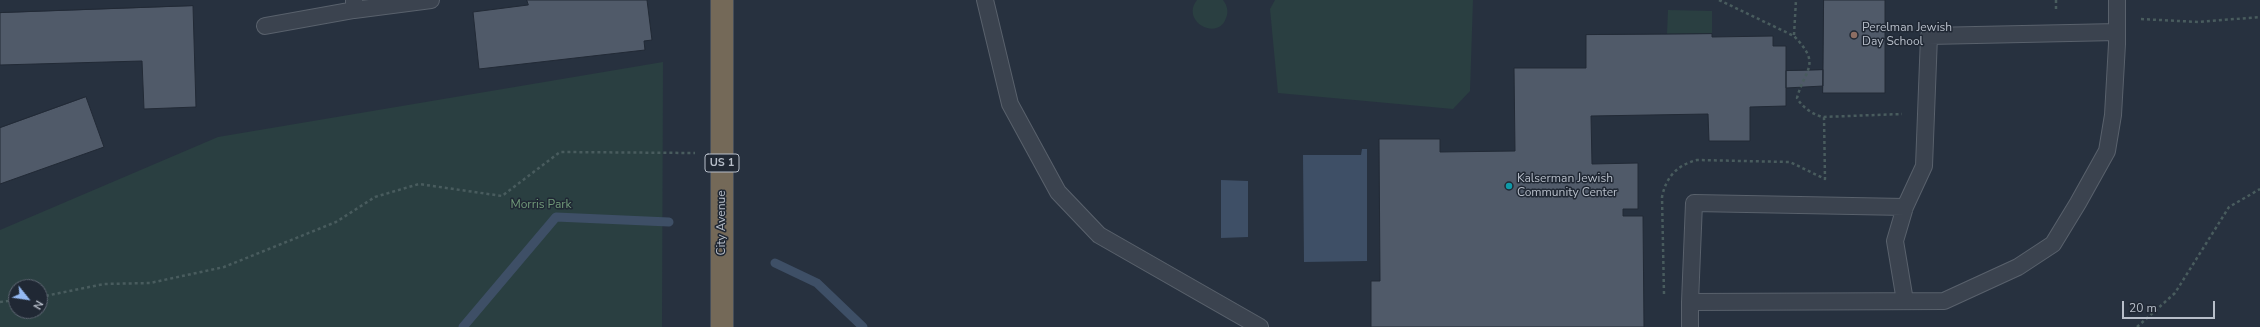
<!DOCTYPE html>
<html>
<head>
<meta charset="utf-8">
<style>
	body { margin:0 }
	#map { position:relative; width:2260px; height:327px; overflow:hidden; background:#27313f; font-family:"Nunito Sans",sans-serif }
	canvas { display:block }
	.north { position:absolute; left:8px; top:279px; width:40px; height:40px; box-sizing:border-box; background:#202834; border:1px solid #5c6470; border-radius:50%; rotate:120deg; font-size:11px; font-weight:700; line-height:16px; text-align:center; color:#b7bec9 }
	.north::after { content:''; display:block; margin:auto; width:14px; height:18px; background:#94b9f2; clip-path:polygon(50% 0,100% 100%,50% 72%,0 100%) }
	.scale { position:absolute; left:2122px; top:301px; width:93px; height:18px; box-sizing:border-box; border:2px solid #b7bec9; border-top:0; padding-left:5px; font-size:12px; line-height:14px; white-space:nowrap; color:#b7bec9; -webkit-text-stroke:3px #202834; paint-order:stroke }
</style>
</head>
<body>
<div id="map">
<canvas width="2260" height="327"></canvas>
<div class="north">N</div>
<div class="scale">20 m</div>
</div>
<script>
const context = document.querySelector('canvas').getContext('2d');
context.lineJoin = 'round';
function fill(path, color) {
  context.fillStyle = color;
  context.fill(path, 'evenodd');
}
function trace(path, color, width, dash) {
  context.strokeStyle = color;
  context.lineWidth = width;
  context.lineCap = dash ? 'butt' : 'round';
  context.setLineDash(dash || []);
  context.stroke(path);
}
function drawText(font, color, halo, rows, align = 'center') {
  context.font = font + ' "Nunito Sans",sans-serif';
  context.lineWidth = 3;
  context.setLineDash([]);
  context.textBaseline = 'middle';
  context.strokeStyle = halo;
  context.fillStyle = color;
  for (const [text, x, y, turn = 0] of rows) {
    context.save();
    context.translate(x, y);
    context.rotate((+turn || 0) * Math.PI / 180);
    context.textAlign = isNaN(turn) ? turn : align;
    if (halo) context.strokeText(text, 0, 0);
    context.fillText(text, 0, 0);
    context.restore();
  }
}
fill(new Path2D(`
	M 1197,0 L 1223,0 C 1227,5 1229,12 1226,18 C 1218,42 1180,21 1197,0 Z
	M 1275,0 L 1473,0 L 1470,91 L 1453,109 L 1278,93 L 1270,9 Z
	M 1668,10 L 1712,11 L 1712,34 L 1667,34 Z
	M 663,62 L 662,327 L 0,327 L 0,230 L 218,137 ZM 16,287 L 40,287 L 40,311 L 16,311 Z`), '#2a3f41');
fill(new Path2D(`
	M 1362,149 L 1367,149 L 1367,261 L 1304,262 L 1303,155 L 1361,155 Z
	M 1221,180 L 1248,181 L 1248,237 L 1221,238 Z`), '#3e4f66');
trace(new Path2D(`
	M 775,263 L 817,283 L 863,327
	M 463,327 L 556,217 L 669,222`), '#3e4f66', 9);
const building = new Path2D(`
	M 527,0 L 647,0 L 652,40 L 644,41 L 645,50 L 479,69 L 473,12 L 528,5 Z
	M 1824,0 L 1885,0 L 1885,93 L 1823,93 Z
	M 193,6 L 196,107 L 144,109 L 142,61 L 0,65 L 0,13 Z
	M 1712,34 L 1712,37 L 1773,36 L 1773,46 L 1786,46 L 1786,106 L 1750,107 L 1750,141 L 1709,141 L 1708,114 L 1591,116 L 1592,164 L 1638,163 L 1638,209 L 1623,209 L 1623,216 L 1643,216 L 1644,327 L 1371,327 L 1371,281 L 1380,281 L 1379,139 L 1440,139 L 1440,152 L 1515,151 L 1514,68 L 1586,68 L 1586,35 Z
	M 1823,70 L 1823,86 L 1786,88 L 1786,71 Z
	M 86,97 L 104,147 L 0,184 L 0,128 Z`);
fill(building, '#505a69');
trace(building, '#222a36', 1);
const lane = new Path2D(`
	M 985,0 L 1010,104 L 1058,192 L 1099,235 L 1260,327
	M 354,10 L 431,0
	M 265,26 L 354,10 L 354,0
	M 1905,301 L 1895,241 L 1905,207 L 1924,166 L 1929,36 L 2117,32
	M 1690,302 L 1694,203 L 1905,207
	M 1690,327 L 1690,302 L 1944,301 L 2018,267 L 2053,244 L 2078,203 L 2107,151 L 2113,115 L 2117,44 L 2117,0`);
const highway = new Path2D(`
	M 722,0 L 722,327`);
trace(lane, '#59616c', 18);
trace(highway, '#464e59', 24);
trace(new Path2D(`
	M 1719,0 L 1794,36 C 1822,65 1805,68 1797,98 C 1803,108 1811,113 1822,117 L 1902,114
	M 2056,0 L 2056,9
	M 2141,19 L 2198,22 L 2260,17
	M 1794,35 L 1796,0
	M 1664,294 L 1662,197 C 1666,177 1677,165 1697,160 L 1790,162 L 1825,179 L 1824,117
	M 40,297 L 104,284 L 150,283 L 224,267 L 336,222 L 375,197 L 419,184 L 502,196 L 560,152 L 695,153
	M 0,302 L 16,300
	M 2137,327 L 2175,293 L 2229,207 L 2260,189`), '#495c5e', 2.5, [3, 3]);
trace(lane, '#3b434f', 16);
trace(highway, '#746958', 22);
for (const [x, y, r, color] of [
	[1854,35,4,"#8d6e63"],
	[1509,186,4,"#0f9aa8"]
]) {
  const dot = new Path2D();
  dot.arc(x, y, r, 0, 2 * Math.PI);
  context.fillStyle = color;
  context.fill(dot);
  trace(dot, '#202834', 1.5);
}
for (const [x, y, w] of [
	[722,163,34]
]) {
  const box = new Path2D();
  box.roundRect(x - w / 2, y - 9, w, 18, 3);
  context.fillStyle = '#202834';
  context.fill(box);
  trace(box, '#b7bec9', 1);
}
drawText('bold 11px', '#b7bec9', null, [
	["US 1",722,163]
]);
drawText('12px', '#b7bec9', '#202834', [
	["Perelman Jewish",1862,28],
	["Day School",1862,42],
	["Kalserman Jewish",1517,179],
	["Community Center",1517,193]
], 'left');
drawText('12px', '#709979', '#202834', [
	["Morris Park",541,205]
]);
drawText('12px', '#b7bec9', '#202834', [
	["City Avenue",722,223,-90]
]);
</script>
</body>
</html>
